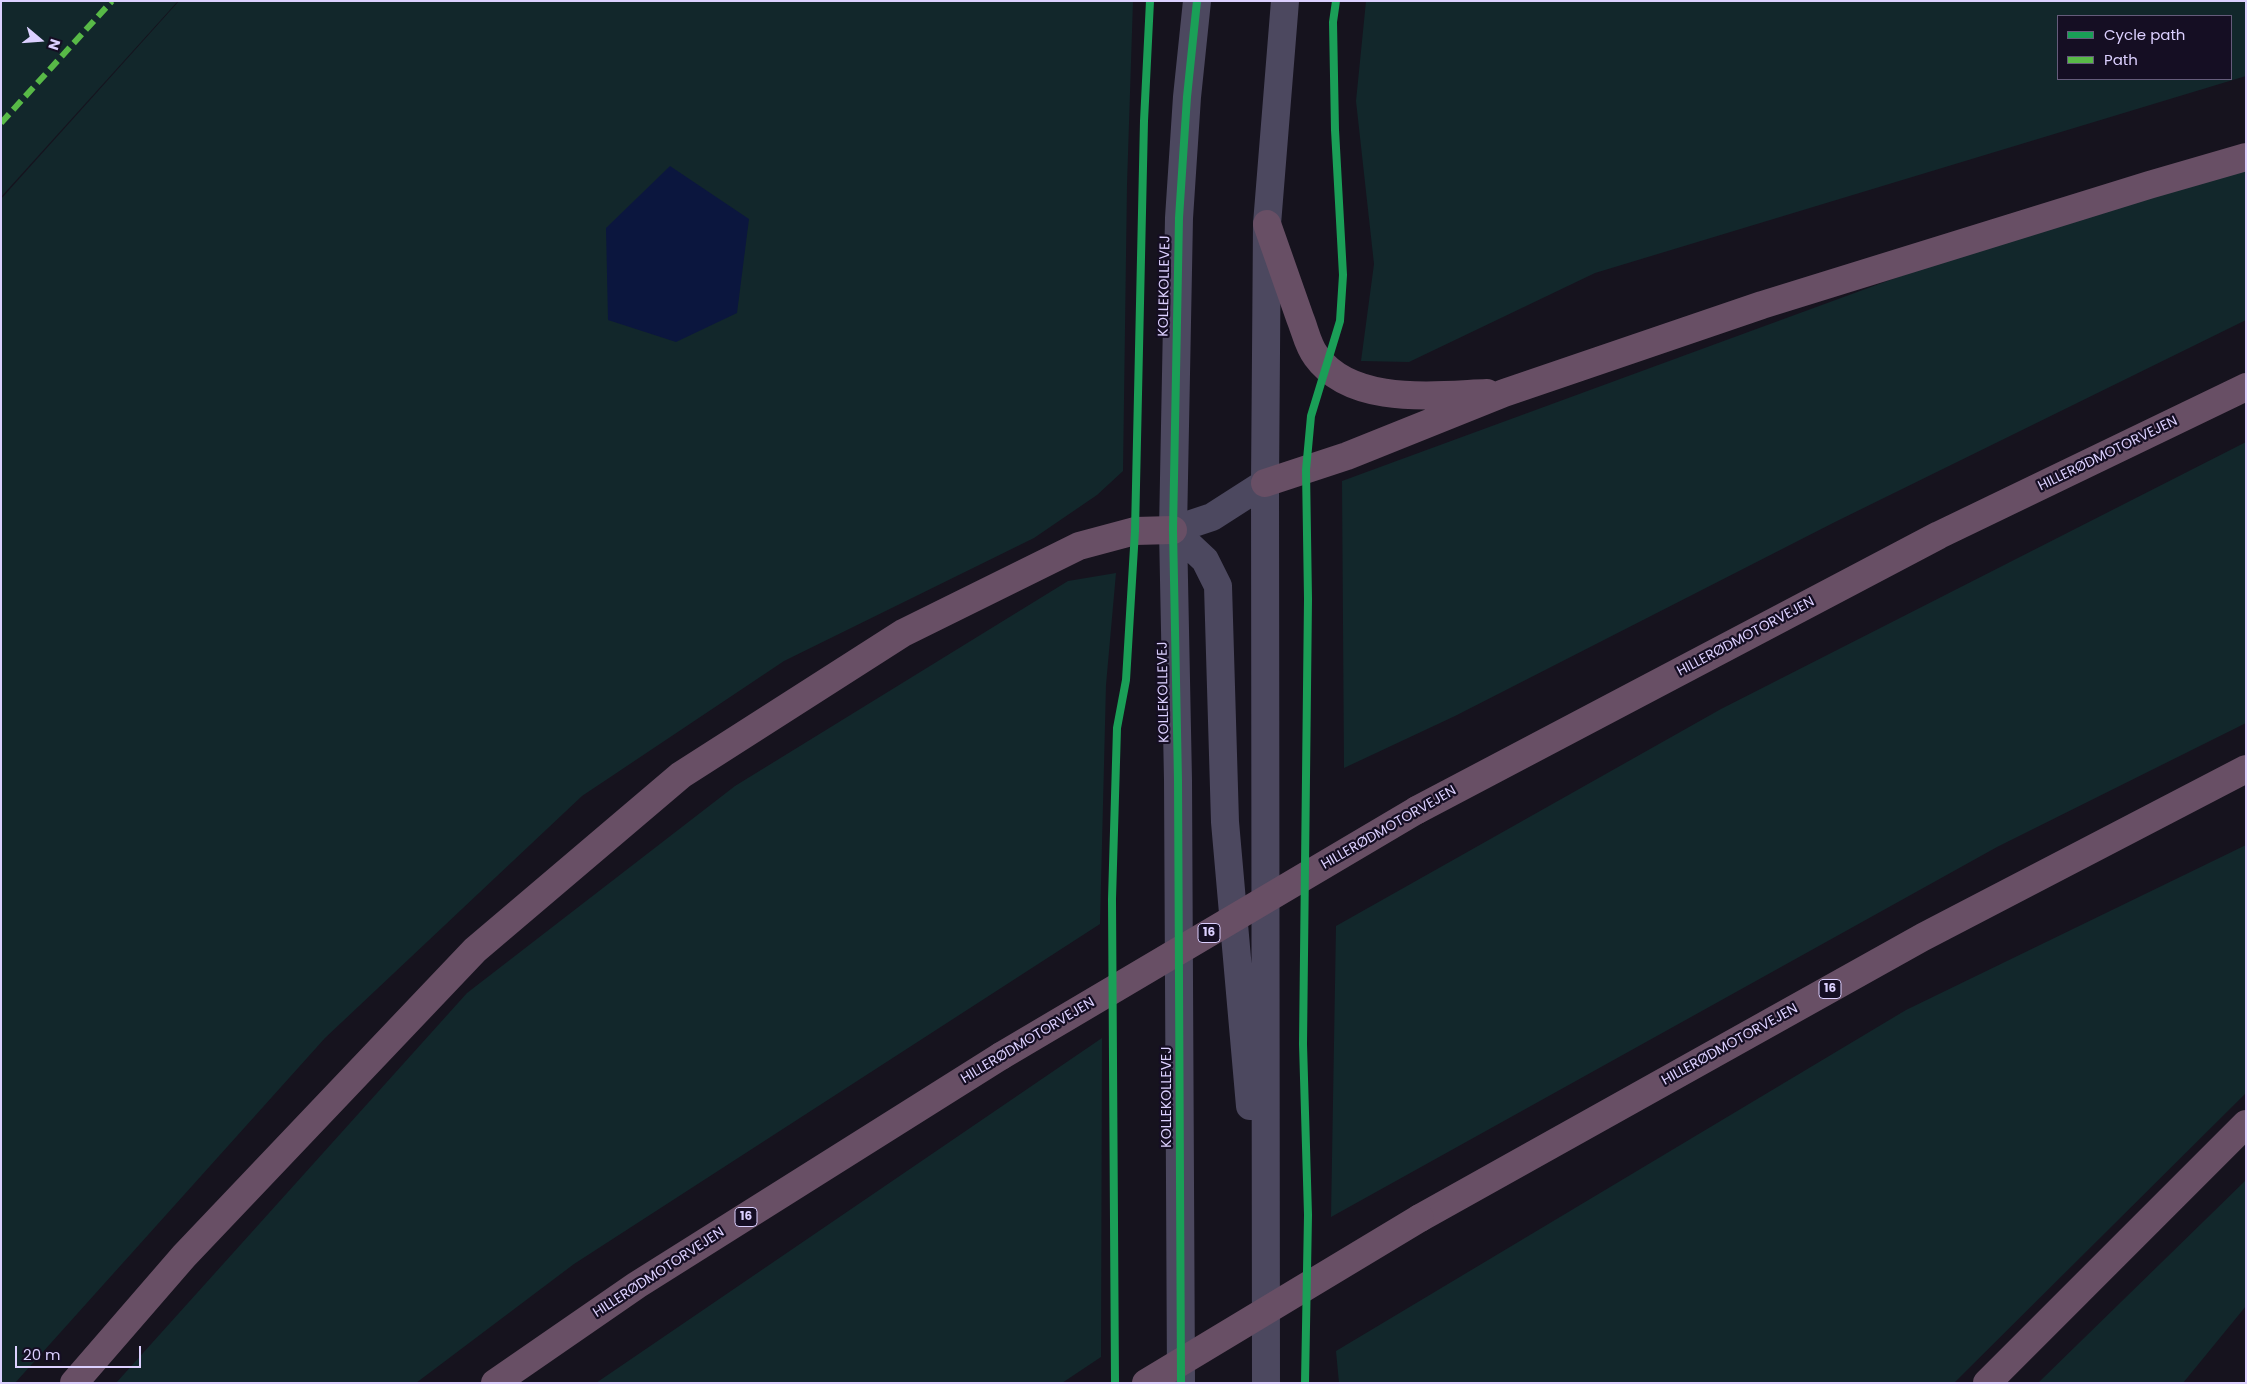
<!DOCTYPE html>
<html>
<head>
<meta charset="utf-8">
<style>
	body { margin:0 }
	#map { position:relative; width:2247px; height:1384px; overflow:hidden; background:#16131e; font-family:Poppins,sans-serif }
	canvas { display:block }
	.frame { position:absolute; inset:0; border:2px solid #dcd0ff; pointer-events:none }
	.legend { position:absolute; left:2057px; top:15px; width:175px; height:65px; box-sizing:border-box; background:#150e23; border:1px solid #655c7b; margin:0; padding:6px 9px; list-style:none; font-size:15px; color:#dcd0ff }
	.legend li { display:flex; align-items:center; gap:10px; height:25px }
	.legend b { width:25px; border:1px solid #655c7b }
	.north { position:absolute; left:15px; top:15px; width:50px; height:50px; -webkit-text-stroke:4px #150e23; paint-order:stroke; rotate:108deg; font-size:14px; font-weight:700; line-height:20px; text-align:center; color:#dcd0ff }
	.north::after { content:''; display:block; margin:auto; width:18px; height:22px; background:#dcd0ff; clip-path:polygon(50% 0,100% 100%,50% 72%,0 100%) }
	.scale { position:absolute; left:15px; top:1346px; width:126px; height:22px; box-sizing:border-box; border:2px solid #dcd0ff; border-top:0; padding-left:6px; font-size:15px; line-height:18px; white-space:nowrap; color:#dcd0ff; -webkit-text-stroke:4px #150e23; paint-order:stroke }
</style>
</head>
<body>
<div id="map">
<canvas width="2247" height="1384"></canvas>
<div class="frame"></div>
<ul class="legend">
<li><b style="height:6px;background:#1a9f57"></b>Cycle path</li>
<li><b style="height:6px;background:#58b947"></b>Path</li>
</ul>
<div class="north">N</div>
<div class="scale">20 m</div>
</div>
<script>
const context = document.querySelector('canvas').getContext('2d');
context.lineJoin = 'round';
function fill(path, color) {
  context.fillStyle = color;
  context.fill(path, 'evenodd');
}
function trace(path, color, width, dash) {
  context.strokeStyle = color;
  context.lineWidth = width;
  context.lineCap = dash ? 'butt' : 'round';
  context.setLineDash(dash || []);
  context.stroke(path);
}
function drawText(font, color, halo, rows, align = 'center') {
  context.font = font + ' Poppins,sans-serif';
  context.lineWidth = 4.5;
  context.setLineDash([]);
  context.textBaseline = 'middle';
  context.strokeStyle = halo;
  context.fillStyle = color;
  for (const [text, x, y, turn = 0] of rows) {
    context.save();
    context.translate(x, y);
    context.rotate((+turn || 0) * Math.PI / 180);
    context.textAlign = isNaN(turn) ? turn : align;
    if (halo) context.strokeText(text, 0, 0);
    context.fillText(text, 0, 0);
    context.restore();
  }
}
fill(new Path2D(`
	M 1,1 L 178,1 L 1,197 Z
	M 179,1 L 1133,1 L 1127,185 L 1123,471 L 1097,495 L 1034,538 L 784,661 L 582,796 L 325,1038 L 15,1383 L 1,1383 L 1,199 Z
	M 1366,1 L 2246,1 L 2246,76 L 1595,273 L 1409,362 L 1361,361 L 1374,264 L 1356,101 ZM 2058,16 L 2231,16 L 2231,79 L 2058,79 Z
	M 2246,162 L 2246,320 L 1835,522 L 1455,716 L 1344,768 L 1342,481 L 2149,185 Z
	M 2246,442 L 2246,723 L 1997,847 L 1331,1217 L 1336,926 L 1721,709 Z
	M 1116,573 L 1106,685 L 1100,924 L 574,1264 L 416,1383 L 116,1383 L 467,993 L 735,786 L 1068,581 Z
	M 2246,845 L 2246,1093 L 1954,1383 L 1339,1383 L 1336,1351 L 1906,1010 Z
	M 1102,1038 L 1101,1357 L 1062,1383 L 596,1383 Z
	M 2246,1180 L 2246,1306 L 2183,1383 L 2038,1383 Z`), '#12272b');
fill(new Path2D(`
	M 670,166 L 749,219 L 737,313 L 676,342 L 608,320 L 606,228 Z`), '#0b163e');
trace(new Path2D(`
	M 1173,530 L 1205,560 L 1218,586 L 1225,822 L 1250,1106
	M 1173,530 L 1212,517 L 1265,483
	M 1181,1383 L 1178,780 L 1173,530 L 1179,218 L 1187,97 L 1197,1
	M 1266,1383 L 1265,483 L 1267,224 L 1285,1`), '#4c485f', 28);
trace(new Path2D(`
	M 1267,224 C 1278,256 1289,287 1300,318 C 1305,330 1308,346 1316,356 C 1352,406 1434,395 1487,393
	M 1265,483 L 1347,456 L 1504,393 L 1762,305 L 2149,185 L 2246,157
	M 1417,810 L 1939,535 L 2246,387
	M 1420,1218 L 1923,937 L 2246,769
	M 74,1383 L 184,1256 L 475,950 L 681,775 L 903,633 L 1079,546 L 1135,531 L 1173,530
	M 495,1383 L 637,1285 L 1001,1056
	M 1987,1383 L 2246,1124`), '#684f65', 28);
trace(new Path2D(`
	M 1001,1056 L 1417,810
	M 1146,1383 L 1420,1218`), '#684f65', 28);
trace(new Path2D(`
	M 1,123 L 112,1`), '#58b947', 6, [12, 6]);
trace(new Path2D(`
	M 1115,1383 L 1112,899 L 1117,728 L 1126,680 L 1135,531 L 1144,121 L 1150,1
	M 1181,1383 L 1178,780 L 1173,530 L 1179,218 L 1187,97 L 1197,1
	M 1305,1383 L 1308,1215 L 1303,1044 L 1308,599 L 1306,470 L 1311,416 L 1340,321 L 1343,275 L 1335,130 L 1333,22 L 1336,1`), '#1a9f57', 8);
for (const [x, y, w] of [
	[1209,933,22],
	[1830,989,22],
	[746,1217,22]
]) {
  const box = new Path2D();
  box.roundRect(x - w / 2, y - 9.5, w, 19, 4);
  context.fillStyle = '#150e23';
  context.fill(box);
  trace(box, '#dcd0ff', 1);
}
drawText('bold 12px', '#dcd0ff', null, [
	["16",1209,933],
	["16",1830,989],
	["16",746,1217]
]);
drawText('14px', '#dcd0ff', '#150e23', [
	["KOLLEKOLLEVEJ",1165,286,-89],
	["HILLERØDMOTORVEJEN",2108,454,-26],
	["HILLERØDMOTORVEJEN",1746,637,-28],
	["KOLLEKOLLEVEJ",1164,692,-91],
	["HILLERØDMOTORVEJEN",1389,828,-30],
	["HILLERØDMOTORVEJEN",1028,1041,-31],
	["HILLERØDMOTORVEJEN",1730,1045,-29],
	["KOLLEKOLLEVEJ",1167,1097,-90],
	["HILLERØDMOTORVEJEN",659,1273,-33]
]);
</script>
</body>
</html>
